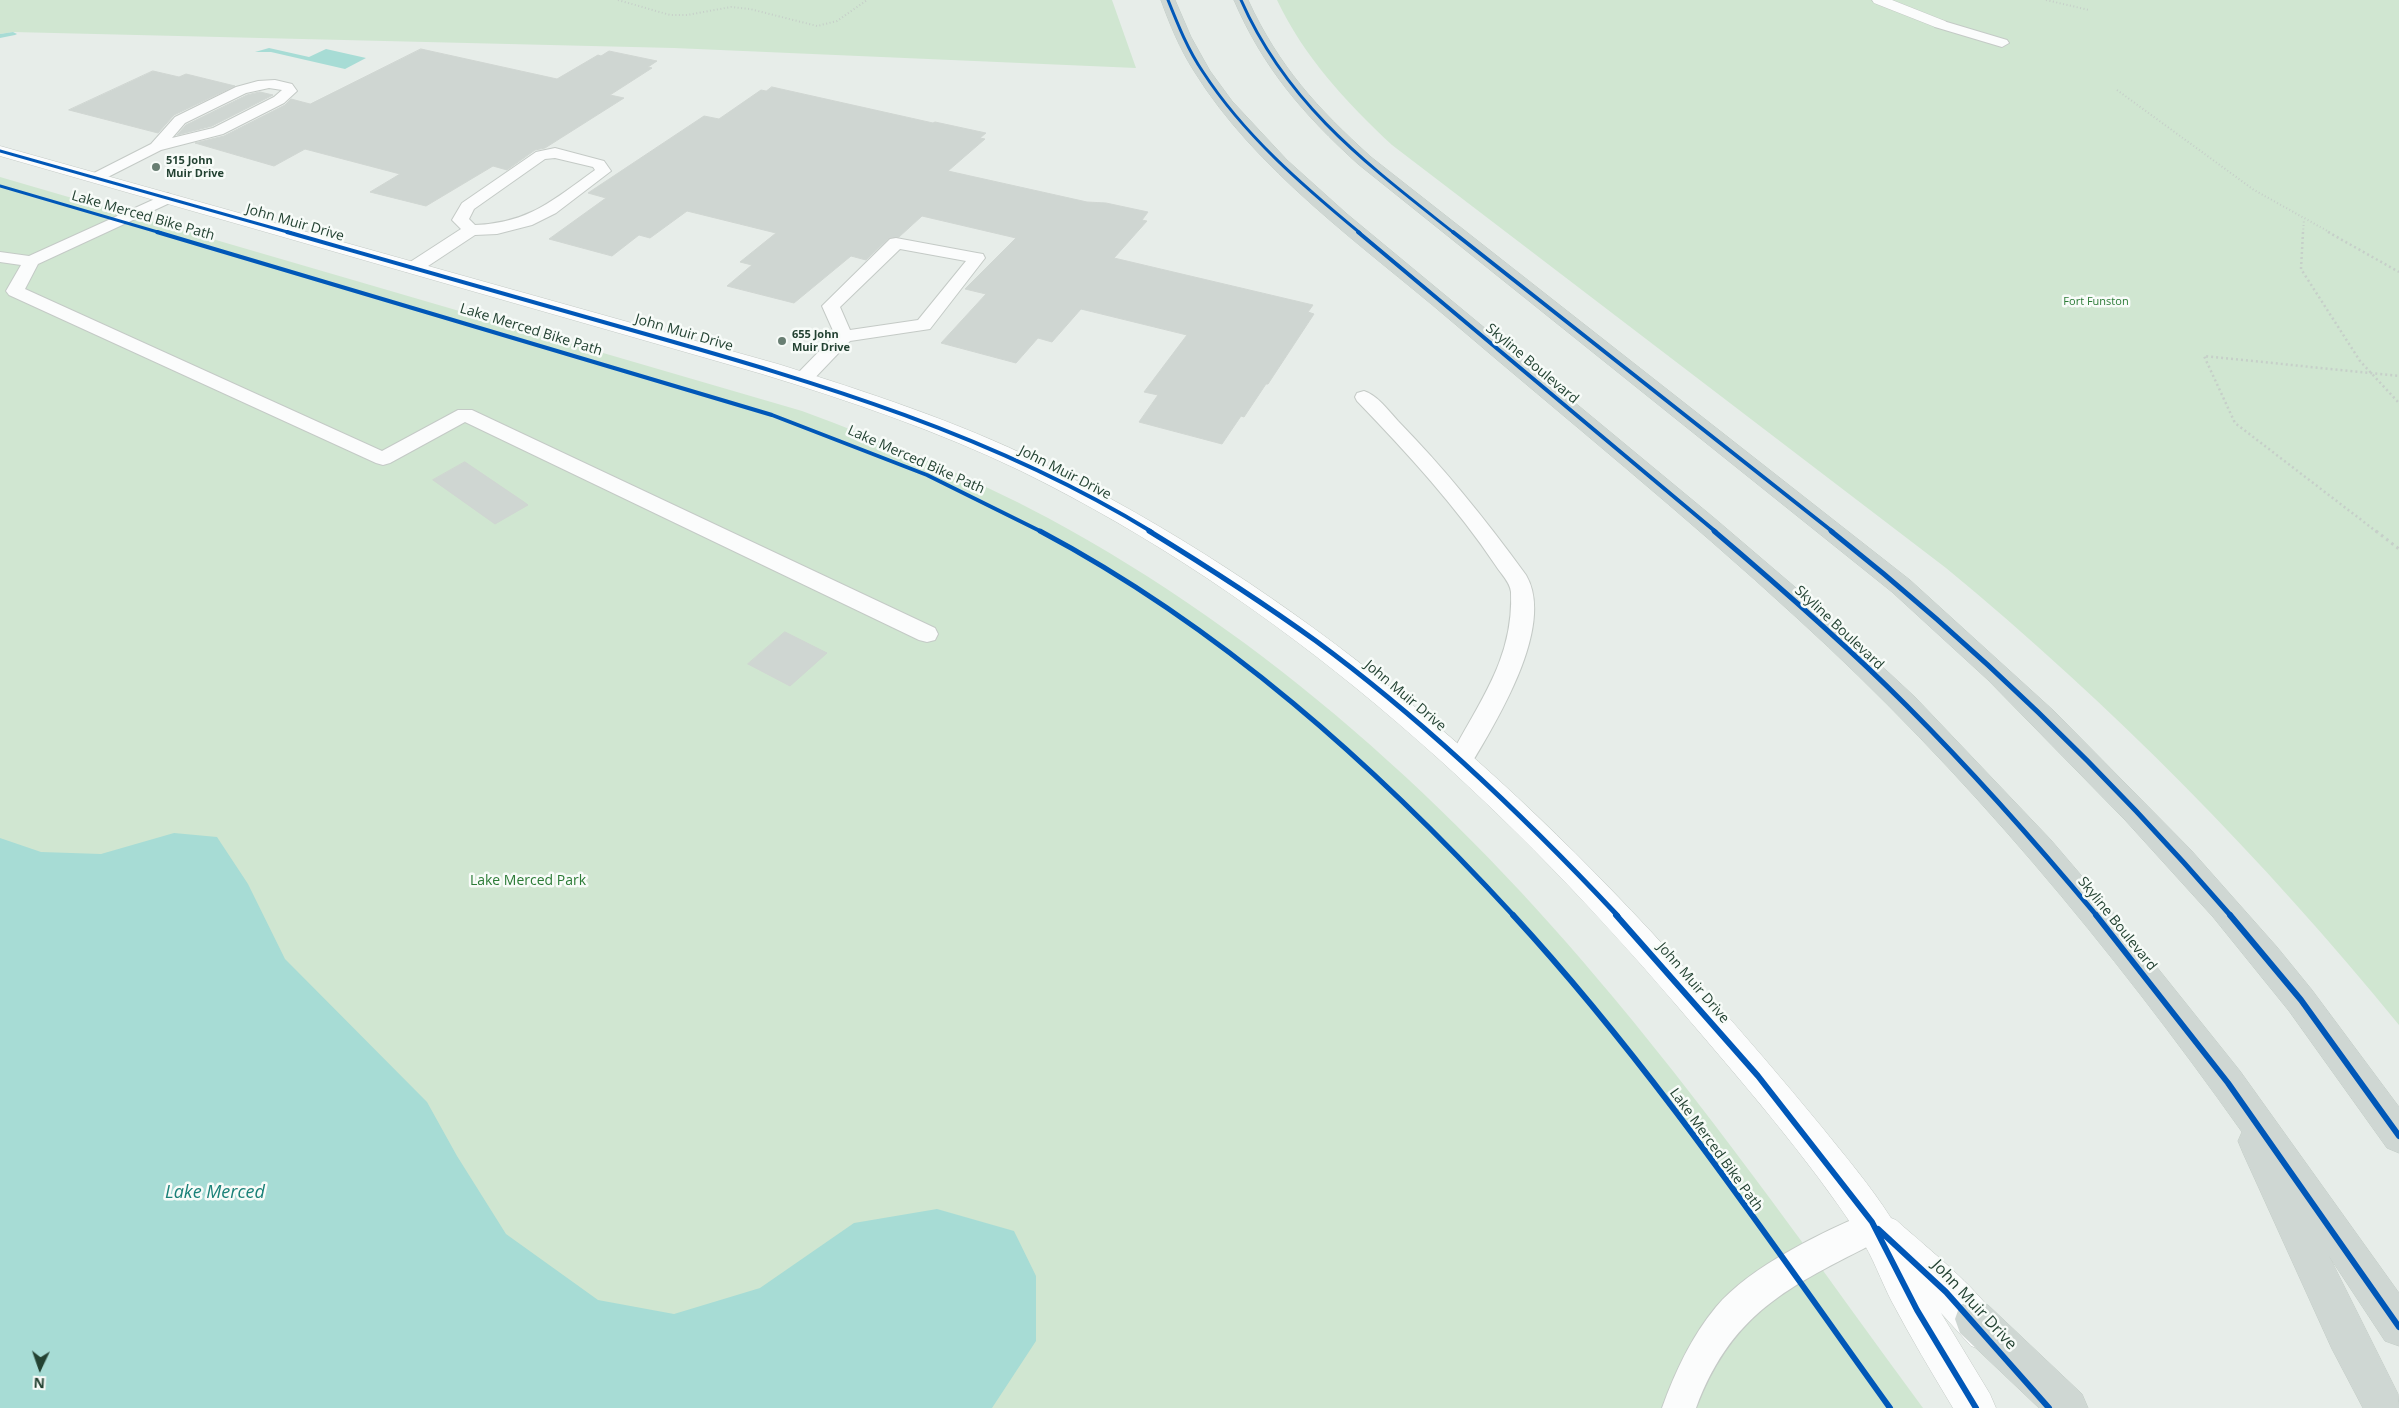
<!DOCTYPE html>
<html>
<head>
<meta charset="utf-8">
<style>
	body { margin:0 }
	#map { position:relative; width:2399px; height:1408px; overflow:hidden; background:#e7ede9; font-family:"Open Sans",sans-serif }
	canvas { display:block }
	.north { position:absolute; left:15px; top:1343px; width:50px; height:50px; -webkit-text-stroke:4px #f7fbf8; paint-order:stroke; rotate:183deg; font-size:14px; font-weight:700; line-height:20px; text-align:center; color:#234232 }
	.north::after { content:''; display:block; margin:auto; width:18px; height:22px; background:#234232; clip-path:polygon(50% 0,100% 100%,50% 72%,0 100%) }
</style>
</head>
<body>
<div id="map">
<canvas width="2399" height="1408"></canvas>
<div class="north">N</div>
</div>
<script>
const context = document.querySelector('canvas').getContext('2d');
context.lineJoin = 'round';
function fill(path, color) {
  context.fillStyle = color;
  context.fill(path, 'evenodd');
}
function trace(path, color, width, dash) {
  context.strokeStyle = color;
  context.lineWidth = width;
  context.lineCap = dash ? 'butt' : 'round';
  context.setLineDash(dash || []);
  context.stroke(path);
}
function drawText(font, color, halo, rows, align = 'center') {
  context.font = font + ' "Open Sans",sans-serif';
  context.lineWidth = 5;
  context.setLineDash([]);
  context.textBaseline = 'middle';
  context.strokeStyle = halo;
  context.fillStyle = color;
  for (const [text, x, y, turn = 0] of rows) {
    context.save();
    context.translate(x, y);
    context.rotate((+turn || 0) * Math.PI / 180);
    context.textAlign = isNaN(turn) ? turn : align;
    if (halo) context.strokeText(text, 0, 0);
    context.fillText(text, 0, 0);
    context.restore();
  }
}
fill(new Path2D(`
	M 0,0 L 1112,0 L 1136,68 L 674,48 L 13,32 L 0,34 Z
	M 1277,0 L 2399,0 L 2399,1025 C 2263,858 2112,705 1946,568 L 1392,145 C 1346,102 1304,57 1277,0 Z
	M 0,177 L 802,411 C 886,442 969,476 1048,518 C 1267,636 1456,807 1613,997 C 1723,1129 1822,1270 1923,1408 L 0,1408 Z`), '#d0e6d1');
fill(new Path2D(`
	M 269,48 L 309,57 L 326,49 L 366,58 L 345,69 L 271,52 L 255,52 Z
	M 174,833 L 217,837 L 248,884 L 285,959 L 427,1102 L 457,1156 L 506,1234 L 598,1300 L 674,1314 L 760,1288 L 854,1223 L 937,1209 L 1014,1231 L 1036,1276 L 1036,1341 L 992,1408 L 0,1408 L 0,838 L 41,852 L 101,854 Z`), '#a7dcd5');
fill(new Path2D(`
	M 13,32 L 17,34 L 15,35 L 0,38 L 0,34 Z`), '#a7dcd5');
const building = new Path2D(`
	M 421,49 L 557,79 L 598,55 L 601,56 L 609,51 L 657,61 L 648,67 L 652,68 L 610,95 L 624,98 L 545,148 L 535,150 L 507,170 L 493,166 L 426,206 L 370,192 L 400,174 L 305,149 L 274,166 L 195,143 L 224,136 L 285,105 L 291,99 L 310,104 Z
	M 153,71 L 179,77 L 186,74 L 235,86 L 174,115 L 158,133 L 69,110 Z
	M 772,87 L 933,123 L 935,122 L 986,133 L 980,138 L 985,139 L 948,171 L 1087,202 L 1106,203 L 1148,212 L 1142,220 L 1147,221 L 1114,258 L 1313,305 L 1308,312 L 1314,314 L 1268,384 L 1266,384 L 1244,417 L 1241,416 L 1222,444 L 1139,422 L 1158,395 L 1144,392 L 1187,335 L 1081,309 L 1052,342 L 1038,338 L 1016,363 L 941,343 L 986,294 L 965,289 L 1016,238 L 922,216 L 899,237 L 889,238 L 866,260 L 851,256 L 794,303 L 727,286 L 752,265 L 740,262 L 776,233 L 687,211 L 650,238 L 639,235 L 612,256 L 549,239 L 606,198 L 588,193 L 704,116 L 719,119 L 761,90 L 766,91 Z
	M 260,92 L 273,95 L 212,126 L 177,135 L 186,125 L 247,95 Z
	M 465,462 L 524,502 L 528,505 L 495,524 L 433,480 Z
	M 785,632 L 827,653 L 790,686 L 748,664 Z`);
fill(building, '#cfd6d2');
trace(building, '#d0d6d2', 1);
const service = new Path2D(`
	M 1940,20 L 2007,40 L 2009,43 L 2002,47 L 1935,27 L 1933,24 Z
	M 275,80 L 292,84 L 297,91 L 284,103 L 223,134 L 161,150 L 100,181 L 90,181 L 87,178 L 90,175 L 151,144 L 175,117 L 236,87 L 258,81 ZM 269,88 L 282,90 L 274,97 L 213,128 L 172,138 L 185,123 L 246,93 Z
	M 555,148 L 604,161 L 611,171 L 556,213 L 532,225 L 497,234 L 475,235 L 419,272 L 407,272 L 405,268 L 407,264 L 461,229 L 452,220 L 462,203 L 536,152 ZM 555,158 L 593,167 L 595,170 C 553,200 529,223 475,225 L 469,219 L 474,209 L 545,159 Z
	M 168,193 L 176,198 L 174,201 L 38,264 L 25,289 L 382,451 L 458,410 L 472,410 L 935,628 L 938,634 L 935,640 L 927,642 L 919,640 L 465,422 L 390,463 L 383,465 L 376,463 L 9,295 L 6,291 L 21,265 L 0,262 L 0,252 L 29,256 Z
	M 896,238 L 977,253 L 983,254 L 985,258 L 930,329 L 850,341 L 810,383 L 796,383 L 794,379 L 796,375 L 835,335 L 822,306 L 890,239 ZM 900,249 L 966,261 L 918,320 L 850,330 L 840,307 Z
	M 1364,391 C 1377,395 1389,411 1398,421 C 1445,469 1486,520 1526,575 C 1556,626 1496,722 1470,766 L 1461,769 L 1452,766 L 1449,759 C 1478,703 1514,659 1511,592 C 1510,582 1501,574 1496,566 C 1456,506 1407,453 1357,401 L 1355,397 L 1357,393 Z
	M 1875,1210 L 1886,1215 L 1891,1226 L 1886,1237 C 1797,1284 1734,1306 1696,1408 L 1662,1408 C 1675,1372 1691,1337 1716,1307 C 1750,1266 1826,1230 1875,1210 Z`);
const minor = new Path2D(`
	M 1872,0 L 1892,0 L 1945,21 L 1948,24 L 1945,27 L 1935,27 L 1874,3 Z`);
const tertiary = new Path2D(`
	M 0,146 L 778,364 C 867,392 956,421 1040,462 C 1300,590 1513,774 1704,990 C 1744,1034 1783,1080 1821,1126 C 1845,1156 1870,1185 1891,1218 L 1896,1220 C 1926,1247 1990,1297 2004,1332 L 1999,1346 L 1985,1351 L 1971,1346 L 1941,1313 L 1990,1394 L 1996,1408 L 1953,1408 C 1932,1373 1911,1338 1892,1302 C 1881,1281 1873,1257 1860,1237 C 1807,1156 1741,1081 1678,1007 C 1493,790 1279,598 1021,471 C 938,431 850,401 762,374 L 0,156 Z`);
const primary = new Path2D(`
	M 1161,0 L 1175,0 L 1191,37 L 1210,71 L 1232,101 L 1287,160 L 1347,214 L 1713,517 L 1816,605 L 1915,697 L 2051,840 L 2116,916 L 2240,1071 L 2399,1293 L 2399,1346 L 2385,1341 L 2329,1256 L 2398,1394 L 2399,1408 L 2363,1408 L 2332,1349 L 2243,1153 L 2238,1141 L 2242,1132 C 2111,947 1965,771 1797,618 C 1685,515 1565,418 1449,319 C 1362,245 1255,170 1194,71 C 1180,49 1170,25 1161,0 Z
	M 1234,0 L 1248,0 C 1279,67 1317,108 1371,157 L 1910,580 L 2054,711 L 2191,850 L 2277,947 L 2312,990 L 2399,1107 L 2399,1153 L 2387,1148 L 2289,1011 L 2213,917 L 2125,820 L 1988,680 L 1892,592 L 1358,164 C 1304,115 1263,68 1234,0 Z
	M 1974,1300 L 1988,1305 L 2082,1394 L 2088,1408 L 2039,1408 L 1960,1333 L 1955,1319 L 1960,1305 Z`);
trace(service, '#c4cac6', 2);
trace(minor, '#c4cac6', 1);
trace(tertiary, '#c4cac6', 1);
trace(primary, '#c2ccc6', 1);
trace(new Path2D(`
	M 618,0 L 670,15 L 687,15 L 731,7 L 750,9 L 817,26 L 837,21 L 867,0
	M 2046,0 L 2089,10
	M 2117,90 L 2254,190 L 2331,233
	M 2303,233 L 2304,219`), '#c6cfc9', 2, [1, 2.5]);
trace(new Path2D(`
	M 2303,232 L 2301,269 L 2360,361 L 2399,403
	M 2328,232 L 2399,272
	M 2377,532 L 2235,423 L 2204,356 L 2399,376`), '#c6cfc9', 2.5, [2, 3]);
trace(new Path2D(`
	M 2376,531 L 2399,549`), '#c6cfc9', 3, [2.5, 4]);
fill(service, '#fbfcfc');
fill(minor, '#fbfcfc');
fill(tertiary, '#fbfcfc');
fill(primary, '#cfd7d3');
trace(new Path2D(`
	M 1168,0 C 1178,25 1188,50 1203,72 C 1244,135 1302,185 1360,233
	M 1241,0 C 1287,105 1367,164 1454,233
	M 0,151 L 291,233
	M 0,186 L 161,233`), '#0057b8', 3);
trace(new Path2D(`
	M 157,232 L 772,415 L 927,475 L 1042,532
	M 287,232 C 405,266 523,299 642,333 C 819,383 994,435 1152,532
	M 1358,232 L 1716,532
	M 1453,232 L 1833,532`), '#0057b8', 4);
trace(new Path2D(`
	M 1040,531 C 1221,627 1376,766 1514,916
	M 1149,531 C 1206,566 1262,602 1316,641 C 1426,722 1525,817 1618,916
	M 1714,531 C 1780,587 1845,644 1906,705 C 1973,772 2036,843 2097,916
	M 1831,531 C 1976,646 2110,776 2231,916`), '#0057b8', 5);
trace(new Path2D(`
	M 1513,915 C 1653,1067 1769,1240 1890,1408
	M 1616,915 L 1758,1076 L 1872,1222 L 1917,1310 L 1976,1408
	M 2096,915 L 2228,1083 L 2399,1327
	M 2230,915 L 2301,1000 L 2399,1136
	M 1878,1229 L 1946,1292 L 2049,1408`), '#0057b8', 6);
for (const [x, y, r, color] of [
	[156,167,5,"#687e72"],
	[782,341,5,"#687e72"]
]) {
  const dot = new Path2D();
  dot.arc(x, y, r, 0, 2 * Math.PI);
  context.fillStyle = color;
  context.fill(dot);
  trace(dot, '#f7fbf8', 2);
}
drawText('bold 11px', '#234232', '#f7fbf8', [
	["515 John",166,161],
	["Muir Drive",166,174],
	["655 John",792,335],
	["Muir Drive",792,348]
], 'left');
drawText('11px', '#2b7b36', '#f7fbf8', [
	["Fort Funston",2096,302]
]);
drawText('14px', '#234232', '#f7fbf8', [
	["Lake Merced Bike Path",143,216,16],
	["John Muir Drive",295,223,16],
	["Lake Merced Bike Path",531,330,17],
	["John Muir Drive",684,333,16],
	["Skyline Boulevard",1532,364,40],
	["Lake Merced Bike Path",916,460,24],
	["John Muir Drive",1065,473,27],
	["Skyline Boulevard",1839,628,43],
	["John Muir Drive",1405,696,40],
	["Skyline Boulevard",2117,924,51],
	["John Muir Drive",1693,983,49],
	["Lake Merced Bike Path",1716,1150,54]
]);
drawText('14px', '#2b7b36', '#f7fbf8', [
	["Lake Merced Park",528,881]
]);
drawText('16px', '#234232', '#f7fbf8', [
	["John Muir Drive",1974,1305,47]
]);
drawText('italic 18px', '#1a8178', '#f7fbf8', [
	["Lake Merced",215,1193]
]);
</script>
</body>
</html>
